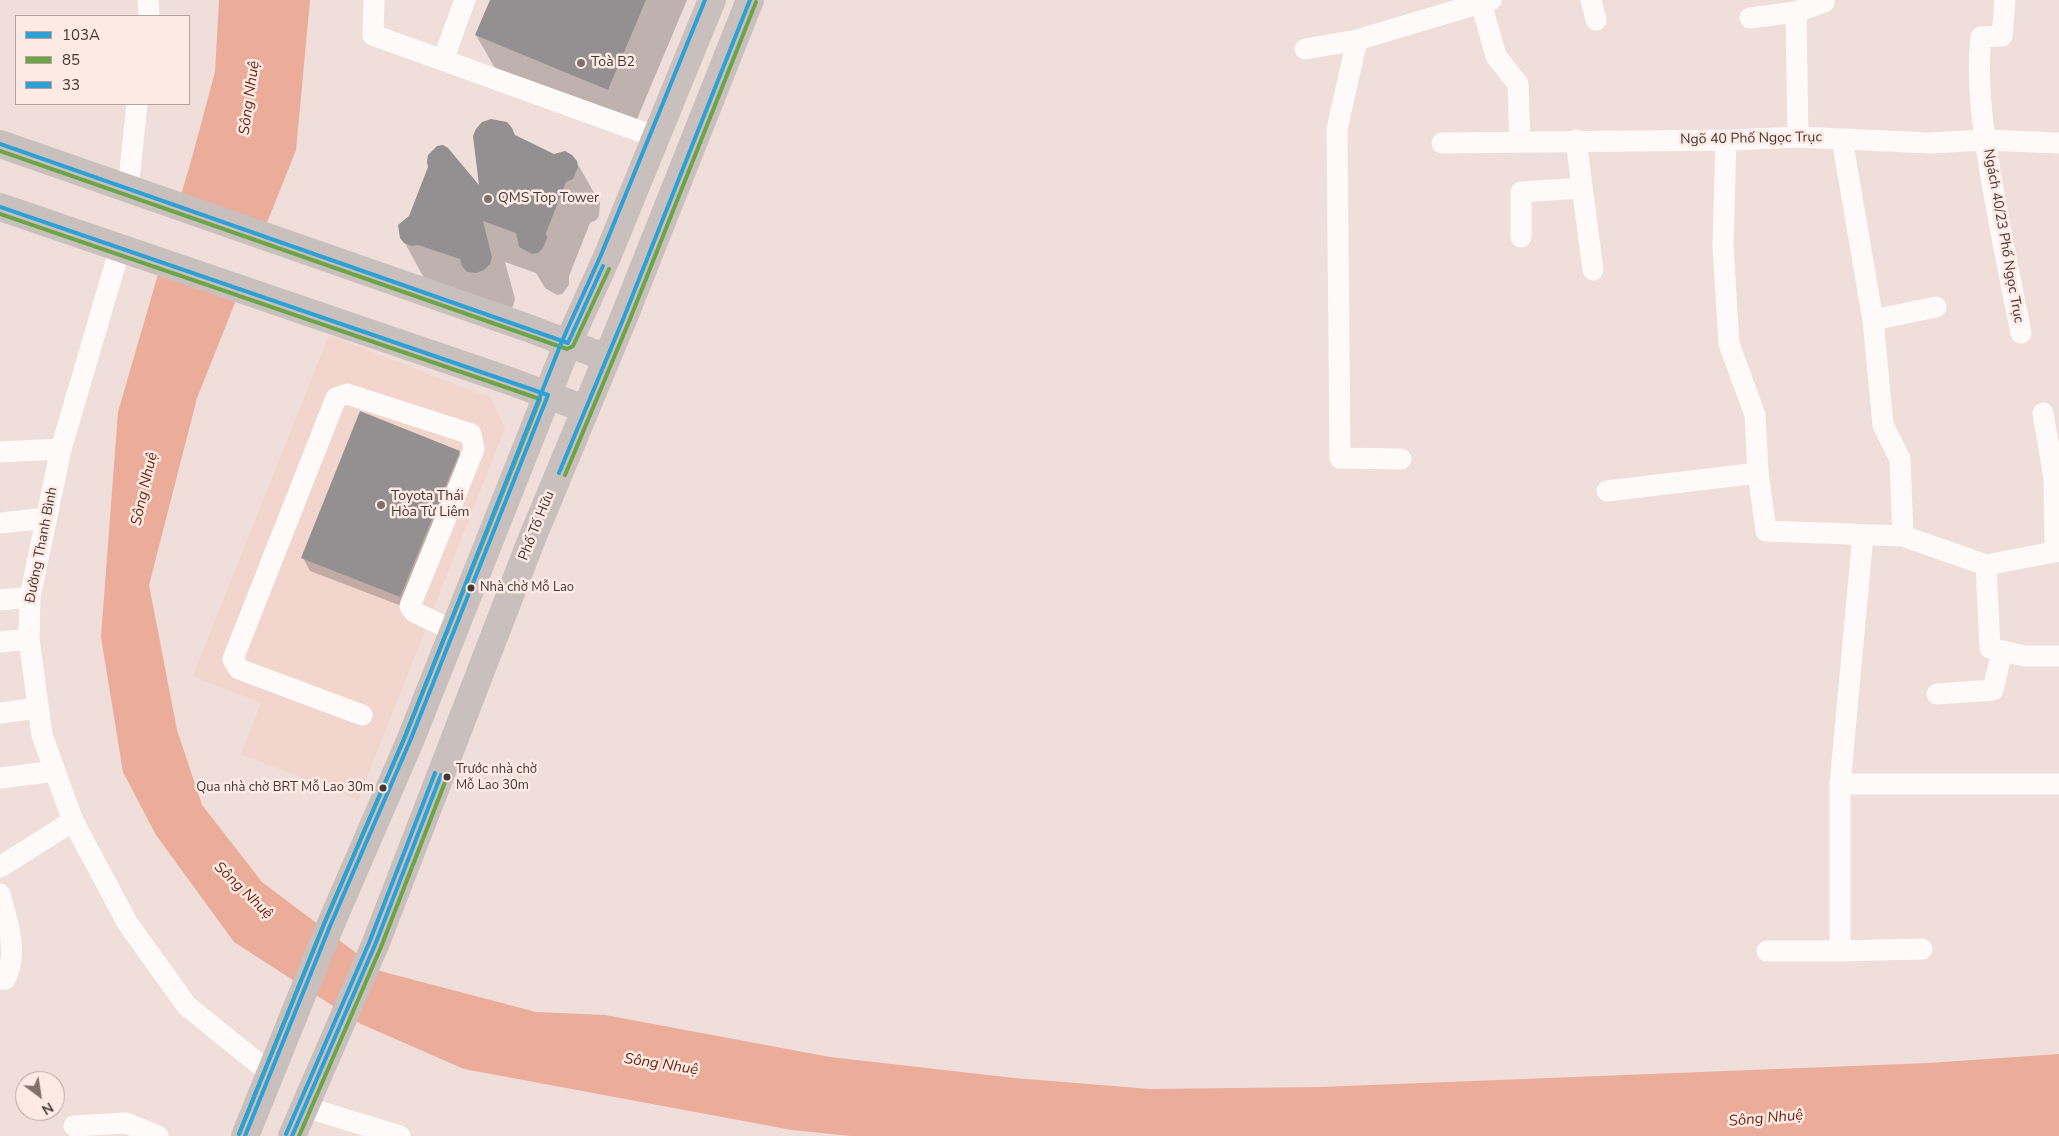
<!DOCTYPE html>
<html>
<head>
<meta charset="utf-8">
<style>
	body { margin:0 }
	#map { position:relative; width:2059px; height:1136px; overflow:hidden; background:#efded9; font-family:"Nunito Sans",sans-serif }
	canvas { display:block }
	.legend { position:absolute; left:15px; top:15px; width:175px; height:90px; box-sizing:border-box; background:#fdeae4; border:1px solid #b3a29e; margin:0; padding:6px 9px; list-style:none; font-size:15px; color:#443734 }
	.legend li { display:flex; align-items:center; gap:10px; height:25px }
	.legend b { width:25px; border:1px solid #b3a29e }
	.north { position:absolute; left:15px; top:1071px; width:50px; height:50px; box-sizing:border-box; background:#fdeae4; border:1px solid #b3a29e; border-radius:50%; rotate:149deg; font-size:14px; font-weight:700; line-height:20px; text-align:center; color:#443734 }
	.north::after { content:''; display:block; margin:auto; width:18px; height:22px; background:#80716e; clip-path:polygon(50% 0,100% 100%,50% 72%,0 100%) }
</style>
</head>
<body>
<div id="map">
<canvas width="2059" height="1136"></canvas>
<ul class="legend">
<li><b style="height:6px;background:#2da0d6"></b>103A</li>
<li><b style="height:6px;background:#6ca548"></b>85</li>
<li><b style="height:6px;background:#2da0d6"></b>33</li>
</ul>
<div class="north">N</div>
</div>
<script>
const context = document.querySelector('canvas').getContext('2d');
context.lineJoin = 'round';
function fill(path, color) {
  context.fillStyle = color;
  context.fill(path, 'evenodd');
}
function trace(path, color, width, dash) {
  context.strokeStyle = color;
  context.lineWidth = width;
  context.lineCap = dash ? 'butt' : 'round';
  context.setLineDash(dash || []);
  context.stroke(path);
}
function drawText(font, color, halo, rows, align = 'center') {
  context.font = font + ' "Nunito Sans",sans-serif';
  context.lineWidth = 5;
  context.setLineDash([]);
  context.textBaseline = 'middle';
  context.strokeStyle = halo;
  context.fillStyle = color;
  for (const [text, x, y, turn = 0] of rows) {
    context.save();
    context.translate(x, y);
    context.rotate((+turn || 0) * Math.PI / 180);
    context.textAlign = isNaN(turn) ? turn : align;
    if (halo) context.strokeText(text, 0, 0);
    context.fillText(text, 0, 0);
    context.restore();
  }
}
fill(new Path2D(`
	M 329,335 L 491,398 L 505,428 L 358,800 L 241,754 L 261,703 L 193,676 Z`), '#f2d6cd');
fill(new Path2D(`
	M 219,0 L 310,0 L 296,150 L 197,398 L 149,585 L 177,730 L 202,805 L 262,882 L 380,971 L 536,1012 L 605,1015 L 830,1057 L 1014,1078 L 1150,1089 L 1321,1087 L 1929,1063 L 2059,1054 L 2059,1136 L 851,1136 L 792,1130 L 464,1069 L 361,1024 L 234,942 L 156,835 L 123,772 L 101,637 L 118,412 L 193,154 L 215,72 Z`), '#ebac9a');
fill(new Path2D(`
	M 176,205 L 265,237 L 243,290 L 159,261 Z`), '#efded9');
fill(new Path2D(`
	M 491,0 L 687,0 L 632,131 L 500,77 L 476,35 Z
	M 511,129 L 516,137 L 554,155 L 576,161 L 600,203 L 599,216 L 596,220 L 590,223 L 569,276 L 569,285 L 562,294 L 557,295 L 545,288 L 536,273 L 505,262 L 515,299 L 513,306 L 508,312 L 425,280 L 399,232 L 400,226 L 481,189 Z
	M 459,452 L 466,464 L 407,608 L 310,571 L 303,558 Z`), '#0003');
fill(new Path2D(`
	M 490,0 L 646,0 L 608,90 L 475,35 Z
	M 491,119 L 507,122 L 512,128 L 515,135 L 554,154 L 565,151 L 572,155 L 577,161 L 578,167 L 573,179 L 566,182 L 546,233 L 547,238 L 543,248 L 538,253 L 532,254 L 519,247 L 516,233 L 483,221 L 492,257 L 490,264 L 484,270 L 476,273 L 467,272 L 462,266 L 460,259 L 418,245 L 412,246 L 404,243 L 400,238 L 398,225 L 409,216 L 428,167 L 427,162 L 428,155 L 437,146 L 443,145 L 448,148 L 479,185 L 473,136 L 476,129 L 482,122 Z
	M 360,411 L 460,451 L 400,597 L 301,558 Z`), '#949091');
trace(new Path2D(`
	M 148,0 L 149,16
	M 374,0 L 373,35 L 656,137
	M 1591,0 L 1596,20
	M 2005,0 L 2002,36 L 1981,37 C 1976,81 1983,127 1990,171 C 1999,225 2010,279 2021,333
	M 1481,3 L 1496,56 L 1518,84 L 1520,142
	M 1750,18 L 1796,12
	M 1305,49 L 1357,40
	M 443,60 L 465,0
	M 1798,137 L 1796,12 L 1824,2 L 1824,0
	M 1842,139 L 1873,320 L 1883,425 L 1900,459 L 1903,536
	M 1576,140 L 1593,270
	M 1726,140 L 1723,246 L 1729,344 L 1755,415 L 1758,473 L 1766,531 L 1903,536 L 1986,565 L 2059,551
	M 1442,143 L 1732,140 L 1798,137 L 1930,143 L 1985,140 L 2059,143
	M 128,189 L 137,104
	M 1521,237 L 1521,192 L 1582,188
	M 120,248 L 61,449 L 30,597 L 29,639 L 42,735 L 73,821 L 128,924 L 187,1006 L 270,1073
	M 1873,320 L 1936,307
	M 2043,413 L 2054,478 L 2055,551
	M 0,452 L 61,449
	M 1401,459 L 1340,458 L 1337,129 L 1357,40 L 1491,0
	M 1607,491 L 1758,473
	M 0,523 L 46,518
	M 1986,565 L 1990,648 L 2024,656 L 2059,656
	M 0,600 L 30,597
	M 0,642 L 29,639
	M 1937,694 L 1993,690 L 2002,651
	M 0,713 L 38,708
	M 362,715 L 239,669 L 233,659 L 336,398 L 347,394 L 471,434 L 474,449 L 410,606 L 414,612 L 454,631
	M 0,778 L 55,771
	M 1840,784 L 2059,784
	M 0,867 L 73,821
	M 0,894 C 7,921 19,953 5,979 L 0,979
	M 1767,951 L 1840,951 L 1840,784 L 1863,535
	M 1840,951 L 1922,949
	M 305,1107 L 400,1136
	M 74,1126 L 126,1123 L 158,1136`), '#fdfaf9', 21);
trace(new Path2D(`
	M 0,144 L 528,328 L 607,358
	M 0,207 L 507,380 L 585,409
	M 245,1136 L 330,926 L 410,741 L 568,343 L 607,257 L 712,0
	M 292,1136 L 375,945 L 531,541 L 624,317 L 750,0`), '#c9c0bd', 28);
trace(new Path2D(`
	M 0,144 L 568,343 L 603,266
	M 0,207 L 548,395 L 410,741 L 330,926 L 245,1136
	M 559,473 L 624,317 L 750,0
	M 292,1136 L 375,945 L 441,775`), '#2da0d6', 4);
trace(new Path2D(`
	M 0,151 L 567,349 L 573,346 L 609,269
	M 0,214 L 540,399 L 404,739 L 324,924 L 239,1134
	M 565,475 L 630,319 L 756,2
	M 299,1136 L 381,947 L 447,777`), '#6ca548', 4);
trace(new Path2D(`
	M 239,1134 L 324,924 L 404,739 L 562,341 L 601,255 L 705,0
	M 286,1134 L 369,943 L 435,773`), '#2da0d6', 4);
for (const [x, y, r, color] of [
	[581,63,5,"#80716e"],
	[488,199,5,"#80716e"],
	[381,505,5,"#80716e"],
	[471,588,4.5,"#443734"],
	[447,777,4.5,"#443734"],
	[383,788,4.5,"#443734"]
]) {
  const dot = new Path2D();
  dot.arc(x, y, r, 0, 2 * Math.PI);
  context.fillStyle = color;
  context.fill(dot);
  trace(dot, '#fdeae4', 2);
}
drawText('13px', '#443734', '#fdeae4', [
	["Nhà chờ Mỗ Lao",480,588],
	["Trước nhà chờ",456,770],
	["Mỗ Lao 30m",456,786],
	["Qua nhà chờ BRT Mỗ Lao 30m",374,788,"right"]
], 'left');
drawText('14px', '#443734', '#fdeae4', [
	["Toà B2",591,63],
	["QMS Top Tower",498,199],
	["Toyota Thái",391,497],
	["Hòa Từ Liêm",391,513]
], 'left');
drawText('14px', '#443734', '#fdeae4', [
	["Ngõ 40 Phố Ngọc Trục",1751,139,-1],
	["Ngách 40/23 Phố Ngọc Trục",2003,236,80],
	["Phố Tố Hữu",537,526,-68],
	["Đường Thanh Bình",42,545,-79]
]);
drawText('italic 15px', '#6e250e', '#fdeae4', [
	["Sông Nhuệ",250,98,-82],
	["Sông Nhuệ",145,489,-77],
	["Sông Nhuệ",243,891,44],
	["Sông Nhuệ",661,1065,9],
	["Sông Nhuệ",1766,1119,-5]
]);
</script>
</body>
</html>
